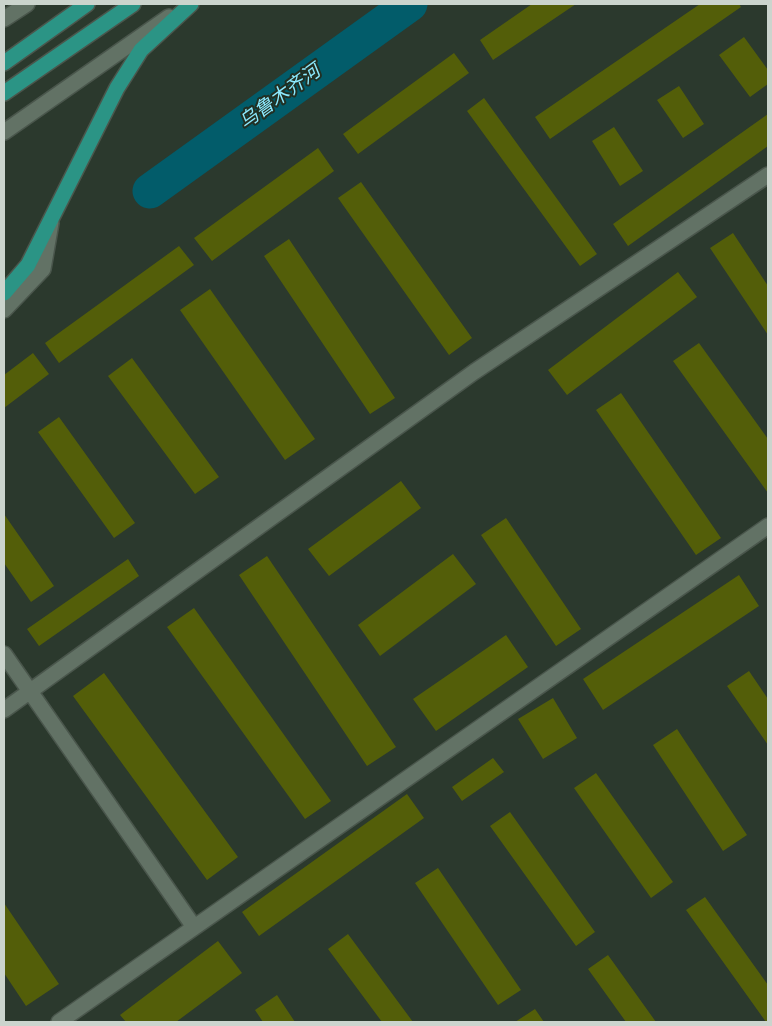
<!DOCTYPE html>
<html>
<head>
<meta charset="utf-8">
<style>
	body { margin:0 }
	#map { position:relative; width:772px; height:1026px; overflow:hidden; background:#2b392d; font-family:"Work Sans",sans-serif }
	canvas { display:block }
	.frame { position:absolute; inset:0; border:5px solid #cbd4cd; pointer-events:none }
</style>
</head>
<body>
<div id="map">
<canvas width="772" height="1026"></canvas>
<div class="frame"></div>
</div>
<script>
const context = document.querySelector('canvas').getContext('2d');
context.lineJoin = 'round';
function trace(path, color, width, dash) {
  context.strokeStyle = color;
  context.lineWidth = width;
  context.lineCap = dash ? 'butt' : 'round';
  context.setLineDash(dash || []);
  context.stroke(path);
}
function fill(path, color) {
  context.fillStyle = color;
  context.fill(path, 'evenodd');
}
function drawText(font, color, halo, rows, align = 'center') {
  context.font = font + ' "Work Sans","Noto Sans SC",sans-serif';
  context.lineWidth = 4;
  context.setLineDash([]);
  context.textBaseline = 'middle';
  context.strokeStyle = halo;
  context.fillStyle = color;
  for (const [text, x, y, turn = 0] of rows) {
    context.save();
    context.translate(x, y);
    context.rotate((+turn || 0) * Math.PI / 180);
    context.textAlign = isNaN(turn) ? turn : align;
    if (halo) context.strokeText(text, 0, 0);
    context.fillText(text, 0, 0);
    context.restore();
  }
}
trace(new Path2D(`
	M 150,191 L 410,4`), '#025c6a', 35);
fill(new Path2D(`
	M 532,4 L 576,4 L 493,60 L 480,40 Z
	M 700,4 L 739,4 L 741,7 L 550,139 L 535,117 Z
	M 744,37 L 768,70 L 768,84 L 750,97 L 719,55 Z
	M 454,53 L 469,73 L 358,154 L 343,134 Z
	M 679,86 L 704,124 L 683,138 L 657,100 Z
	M 484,98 L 597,254 L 580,266 L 467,111 Z
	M 768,114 L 768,146 L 628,246 L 613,224 Z
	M 614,127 L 643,171 L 620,186 L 592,141 Z
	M 318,148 L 334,171 L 212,261 L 194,238 Z
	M 361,182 L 472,338 L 449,355 L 338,198 Z
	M 733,233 L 768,286 L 768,335 L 710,248 Z
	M 289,239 L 395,398 L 370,414 L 264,256 Z
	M 179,246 L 194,265 L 59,363 L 45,343 Z
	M 678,272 L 697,297 L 567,395 L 548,370 Z
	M 210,289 L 315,439 L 285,460 L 180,310 Z
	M 699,343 L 768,439 L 768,493 L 673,361 Z
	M 33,353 L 49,374 L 4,408 L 4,375 Z
	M 132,358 L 219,477 L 195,494 L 108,376 Z
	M 621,393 L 721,538 L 696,555 L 596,410 Z
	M 59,417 L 135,523 L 114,538 L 38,432 Z
	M 401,481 L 421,508 L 329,576 L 308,549 Z
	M 4,514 L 54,586 L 31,602 L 4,563 Z
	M 506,518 L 581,629 L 556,646 L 481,535 Z
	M 453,554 L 476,584 L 380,656 L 358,625 Z
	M 267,556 L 396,747 L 367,766 L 239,575 Z
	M 128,559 L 139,576 L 39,646 L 27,629 Z
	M 739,575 L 759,606 L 603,710 L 583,679 Z
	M 194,608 L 331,801 L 305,819 L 167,627 Z
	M 506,635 L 528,667 L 436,731 L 413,699 Z
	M 749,671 L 768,699 L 768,745 L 727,686 Z
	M 104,673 L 238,857 L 207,880 L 73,696 Z
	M 553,698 L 577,738 L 543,759 L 518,719 Z
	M 677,729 L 747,835 L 723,851 L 653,745 Z
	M 493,758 L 504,772 L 462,801 L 452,787 Z
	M 596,773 L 673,882 L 651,898 L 574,788 Z
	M 407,794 L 424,818 L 259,936 L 242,912 Z
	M 510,812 L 595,932 L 576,946 L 490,826 Z
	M 438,868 L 521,990 L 498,1005 L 415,883 Z
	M 705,897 L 768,985 L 768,1021 L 766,1022 L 686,910 Z
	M 4,903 L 59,984 L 26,1006 L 4,973 Z
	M 348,934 L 413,1022 L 382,1022 L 328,949 Z
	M 218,941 L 242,973 L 176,1022 L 126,1022 L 120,1015 Z
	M 608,955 L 656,1022 L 626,1022 L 588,969 Z
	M 277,995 L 295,1022 L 263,1022 L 255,1010 Z
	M 535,1009 L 544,1022 L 515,1022 Z`), '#535e09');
const minor = new Path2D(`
	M 4,19 L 27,4
	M 4,132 L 169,17
	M 4,310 L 43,269 L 51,223
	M 4,654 L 194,927
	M 4,710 L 474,372 L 768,175
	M 59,1022 L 768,526`);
const highway = new Path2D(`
	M 4,63 L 87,4
	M 4,93 L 133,4
	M 4,293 L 28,265 L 117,88 L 141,50 L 191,4`);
trace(minor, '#4a564c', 18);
trace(highway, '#4a564c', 18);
trace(minor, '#627265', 15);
trace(highway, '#2b9485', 15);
drawText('italic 19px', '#8ceaff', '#212f23', [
	["乌鲁木齐河",280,97,-36]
]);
</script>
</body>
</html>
